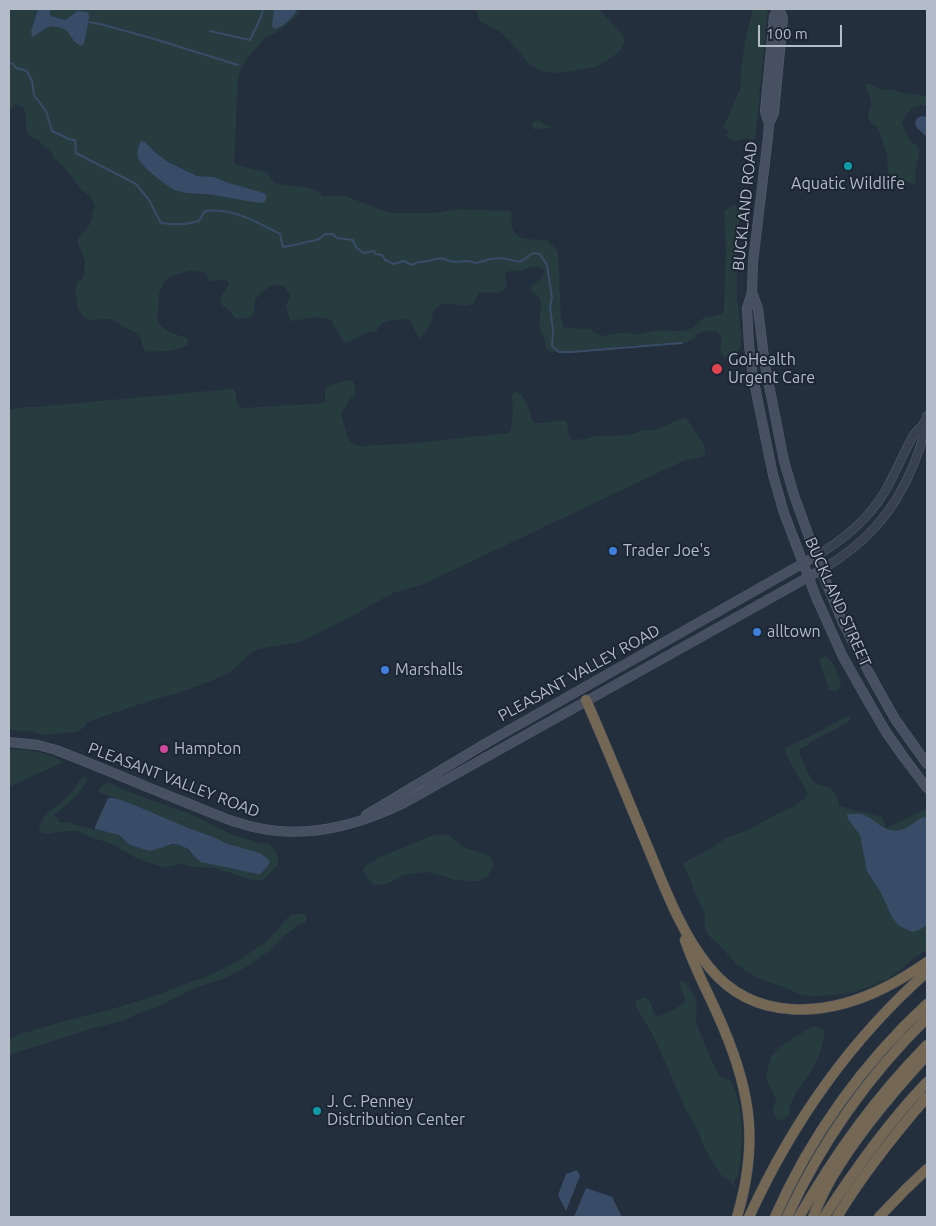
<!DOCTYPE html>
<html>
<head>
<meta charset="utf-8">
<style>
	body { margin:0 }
	#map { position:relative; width:936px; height:1226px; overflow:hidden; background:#242f3e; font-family:Ubuntu,sans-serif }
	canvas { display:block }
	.frame { position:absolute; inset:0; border:10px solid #b4bcc9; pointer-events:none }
	.scale { position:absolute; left:758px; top:25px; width:84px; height:22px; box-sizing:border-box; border:2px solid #b4bcc9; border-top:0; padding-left:6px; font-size:15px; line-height:18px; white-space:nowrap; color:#b4bcc9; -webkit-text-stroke:4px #1d2633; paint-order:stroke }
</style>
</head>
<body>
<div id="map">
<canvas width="936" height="1226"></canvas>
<div class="frame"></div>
<div class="scale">100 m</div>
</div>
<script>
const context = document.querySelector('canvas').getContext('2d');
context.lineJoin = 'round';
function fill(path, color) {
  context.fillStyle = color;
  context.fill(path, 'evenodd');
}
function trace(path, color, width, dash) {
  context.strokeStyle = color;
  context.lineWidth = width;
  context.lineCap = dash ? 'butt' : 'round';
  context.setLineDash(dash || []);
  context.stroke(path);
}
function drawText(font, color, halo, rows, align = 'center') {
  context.font = font + ' Ubuntu,sans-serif';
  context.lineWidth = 4;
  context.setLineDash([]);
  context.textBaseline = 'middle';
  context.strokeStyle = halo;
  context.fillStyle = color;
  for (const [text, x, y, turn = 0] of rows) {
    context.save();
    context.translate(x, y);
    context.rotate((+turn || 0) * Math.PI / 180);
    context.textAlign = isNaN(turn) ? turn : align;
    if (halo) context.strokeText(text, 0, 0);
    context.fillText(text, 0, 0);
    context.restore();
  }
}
fill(new Path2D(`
	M 9,9 L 38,9 L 34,20 L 31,35 L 37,35 L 48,27 L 61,27 L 68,31 L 77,45 L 84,44 L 89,19 L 89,15 L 77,11 L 67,20 L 65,20 L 51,16 L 50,13 L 51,9 L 299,9 L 299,14 L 278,31 L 264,39 L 252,53 L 241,68 L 238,79 L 234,162 L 237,165 L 266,172 L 275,183 C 289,187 313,184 323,196 L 346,196 L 376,208 L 391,213 L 434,213 L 459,209 L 511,211 C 512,216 511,222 512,227 C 515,242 536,239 547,240 L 558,251 L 561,319 L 563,327 L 565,328 L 590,329 L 596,334 L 603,336 L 617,333 L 640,334 L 657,330 L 680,331 L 687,330 L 694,327 L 702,319 L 722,314 L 724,309 L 726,248 L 724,211 L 725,210 L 735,205 L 738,207 L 740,216 L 737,235 L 737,299 L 741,331 L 741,346 L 736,356 L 725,357 L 722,354 L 720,350 L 722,342 L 720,335 L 716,331 L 710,330 L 704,331 L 698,334 L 693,339 L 685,343 L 650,346 L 634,345 L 618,347 L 603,351 L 581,351 L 566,354 L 549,351 L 546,348 L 545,341 L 539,326 L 541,308 L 540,301 L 539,297 L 533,292 L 531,289 L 532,285 L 542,278 L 545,271 C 537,262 528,269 519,271 C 515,271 510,270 507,273 C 502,279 512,285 502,291 C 496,295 486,291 479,293 C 477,296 476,300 473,303 C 464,311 448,297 436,308 C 432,311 433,315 432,319 C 431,326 425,335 419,338 C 414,333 415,324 409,320 C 405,318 384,321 381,324 C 380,325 377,330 376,331 L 365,333 L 347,343 C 341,341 342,340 340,335 C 339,331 337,332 335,328 C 334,325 334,323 332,321 C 325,315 302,319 293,321 L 290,320 L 286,306 L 290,295 L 284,286 L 273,285 L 269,287 L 255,299 L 254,311 L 253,314 L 250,317 L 239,319 L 235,318 L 231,312 L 222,305 L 220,298 L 229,285 L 228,282 L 225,280 L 210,281 C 207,277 207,274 203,272 C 193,268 169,275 163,284 C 158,291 159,298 159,306 C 158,311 156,317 158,322 C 160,326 169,332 174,334 C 179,336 183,335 188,339 L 188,343 L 186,346 C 180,347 174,351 169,351 C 161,351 154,351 146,352 C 142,348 142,344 142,339 L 133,331 L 123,327 L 114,320 L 111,319 L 92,320 L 84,318 L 78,308 L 77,299 L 75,292 L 76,285 L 84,276 L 85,261 L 78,243 L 78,239 L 90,224 L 95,205 L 91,198 L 80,188 L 61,164 L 55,159 L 52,153 L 38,140 L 28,135 C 27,131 26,127 26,123 C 25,114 27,106 16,104 L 9,110 ZM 145,142 L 156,153 L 168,162 L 197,176 L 214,177 L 226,182 L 266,194 C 239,195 194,199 171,188 Z
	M 475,9 L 599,9 C 604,13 606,18 611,22 C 618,30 623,31 625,43 L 618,53 L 596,67 L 559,73 L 541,71 L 528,63 L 511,42 L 500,32 L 480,21 Z
	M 753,9 L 768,9 L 755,140 C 752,139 749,138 747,138 C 738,139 735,144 727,136 L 728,130 L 723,128 L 740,89 L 742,61 L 746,37 Z
	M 866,83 L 872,85 L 879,89 L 893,90 L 902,93 L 927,96 L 927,107 L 922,105 L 913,107 L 905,116 L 902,123 L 909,139 L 917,146 L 919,150 L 919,155 L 915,175 L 916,182 L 915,184 C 913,184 891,178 890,176 C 886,173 888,159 887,154 C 884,145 881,135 877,128 C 874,124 868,122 868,116 C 868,111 872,107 871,101 C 870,94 865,90 866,83 Z
	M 538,120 L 541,121 L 543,124 L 555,128 L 533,129 L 532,124 L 535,121 Z
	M 349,380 L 353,381 L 355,388 L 355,396 L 351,398 L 343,410 L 341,414 L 349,441 L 352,443 L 359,446 L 403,444 L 508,433 L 511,430 L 513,410 L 512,400 L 512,394 L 516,391 C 527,396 529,412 533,422 L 541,423 L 564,420 L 567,422 L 569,437 L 572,440 L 586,439 L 597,436 L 629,435 L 636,433 L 643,430 L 655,430 L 683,418 L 687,419 L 704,445 L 706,453 L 704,456 L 683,461 L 424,584 L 393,593 L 350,617 L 302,641 L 295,643 L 258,649 L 249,655 L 229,673 L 208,682 L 176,694 L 162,697 L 98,718 L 88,722 L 83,728 L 77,732 L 43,735 L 29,731 L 9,730 L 9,410 L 24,407 L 36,407 L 230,389 L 234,389 C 238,396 234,405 243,408 L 314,404 L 322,403 L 325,401 L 325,389 L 326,386 Z
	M 825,656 L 832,662 L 841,682 L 839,689 L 836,691 L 829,690 L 820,663 L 820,659 Z
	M 845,717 L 850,717 L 851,719 C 840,728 827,733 814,740 C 809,743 806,747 800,749 L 799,751 C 802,760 809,779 817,784 C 820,786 825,785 829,787 L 838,798 L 839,806 L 882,817 L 887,828 L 927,808 L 927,950 L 914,958 L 899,971 L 887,979 L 874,985 L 851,993 L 843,994 L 815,996 L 801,995 L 784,987 L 762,980 L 748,973 L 735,963 L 721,947 L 711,938 L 705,930 L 705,914 L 693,889 L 692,884 L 683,863 L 707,851 L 726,838 L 748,830 L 779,813 L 793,807 L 806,797 L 807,795 L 807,792 L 785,753 L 785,748 L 820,731 Z
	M 9,749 C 28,749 46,752 63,762 L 9,787 Z
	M 85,776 L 87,780 C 82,792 65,807 54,815 L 54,816 L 58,819 L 60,823 L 70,822 L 79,826 L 115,834 L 119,835 L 130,845 L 139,848 L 154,850 L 162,847 L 179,844 L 182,845 L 192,854 L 210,864 L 257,874 L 261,873 L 267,867 L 270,862 L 267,858 L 260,853 L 228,844 L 211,836 L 191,829 L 127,802 L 98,792 C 100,787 98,790 102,786 C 109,779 112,784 118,788 L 190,814 L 233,835 L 254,841 L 258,843 L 269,844 C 287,862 276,867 263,880 L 255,881 L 246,878 L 215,868 L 193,867 L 182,864 L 164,867 L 149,863 L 134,857 L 112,844 L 90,837 L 77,831 L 65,831 L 48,834 L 39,832 C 40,814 53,810 65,799 C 72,793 76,785 82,778 Z
	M 446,834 C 453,837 456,843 462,846 C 473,853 494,850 493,867 L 487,877 L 480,881 L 470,881 L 455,880 L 444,876 L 426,872 L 403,875 L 387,884 L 376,885 L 373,884 L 363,872 L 364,868 L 367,865 L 380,857 L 434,835 Z
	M 292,914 L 305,914 L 306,916 L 306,922 L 299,925 L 283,937 L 269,951 L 246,967 L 225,978 L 195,988 L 157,1007 L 139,1013 L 123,1021 L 93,1028 L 9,1055 L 9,1040 L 17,1035 L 65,1021 L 109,1010 L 151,997 L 213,974 L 241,959 L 265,942 L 270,938 L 283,922 Z
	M 682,980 C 688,984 699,1001 697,1009 C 696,1014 695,1016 696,1021 C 697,1027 717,1074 721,1077 C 723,1079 728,1079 731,1081 C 744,1106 744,1152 737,1178 L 734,1180 L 735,1189 L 730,1180 L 726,1179 L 721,1175 L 705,1149 L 698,1131 L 685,1108 L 654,1037 L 635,1005 L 636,1001 L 645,997 C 652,1001 652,1010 655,1016 C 665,1016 677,1008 685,1002 C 684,995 681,989 679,982 Z
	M 815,1026 L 824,1030 C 825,1037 822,1046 820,1053 C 818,1058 816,1063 814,1067 C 805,1082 789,1097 789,1115 L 781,1120 L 777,1121 L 773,1111 L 776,1099 L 767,1081 L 766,1075 L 771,1056 L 781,1046 L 811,1027 Z`), '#263c3f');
fill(new Path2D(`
	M 38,9 L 51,9 L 50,13 L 51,16 L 65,20 L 67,19 L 77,11 L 87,12 L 89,15 L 89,19 L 84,44 L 81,46 C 70,42 72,29 57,27 C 54,27 52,26 49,27 C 42,29 39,35 32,37 L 31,31 Z
	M 274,9 L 295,9 L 296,12 C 290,20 284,26 275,29 L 272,26 Z
	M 922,116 L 927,117 L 927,137 L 917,128 L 915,124 L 917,118 Z
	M 141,141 L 145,142 L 156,153 L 168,162 L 197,176 L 214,177 L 226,182 L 264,193 L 267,196 L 266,199 L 264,203 C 248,202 233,198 218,196 C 204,193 188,195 175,190 C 167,187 143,167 139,160 C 136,154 138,147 141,141 Z
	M 108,798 L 114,798 L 127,802 L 191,829 L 211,836 L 228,844 L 260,853 L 267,858 L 270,862 C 268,867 264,870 260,874 L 257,874 L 201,862 L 196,858 L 188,849 L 180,845 L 173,844 L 154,850 L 149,851 L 130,845 L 119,835 L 95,829 L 95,827 Z
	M 848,814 C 853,814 859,813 864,815 C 877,820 884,834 900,830 C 908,829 914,822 921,818 L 924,817 L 927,819 L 927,925 L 919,930 L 912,932 L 898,925 L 892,917 L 881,893 L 867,871 L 860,835 L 848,819 L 847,815 Z
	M 577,1170 L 580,1176 L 566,1211 L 558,1195 L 566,1174 Z
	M 586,1188 L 612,1197 L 622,1217 L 574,1217 Z`), '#394c67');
trace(new Path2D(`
	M 89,22 L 100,24 L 151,38 L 238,65
	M 210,31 L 250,40 L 261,17 L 263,9
	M 9,63 L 13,64 L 16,68 L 27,71 L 32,81 L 34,95 L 46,111 L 52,131 L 69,139 L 75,140 L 76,153 L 136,184 L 149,200 L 161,223 C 177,225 184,225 199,221 L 205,211 C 233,208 257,222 280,234 L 283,247 C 291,246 296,245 303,243 C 313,240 317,242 325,234 L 333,234 L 337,238 L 353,240 L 356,247 L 363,253 L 374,251 L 376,254 L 382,255 L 385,260 L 394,264 L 404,261 L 412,265 L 418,262 L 423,262 L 441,258 L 453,262 L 468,261 L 477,263 L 490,259 L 502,258 L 520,262 L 533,253 L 540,254 L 547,265 L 552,298 L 550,307 L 553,330 L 552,346 L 559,352 L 571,352 L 682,343`), '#394c67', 2);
const tertiary = new Path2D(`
	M 816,556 C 843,540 867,521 884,493 C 894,476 902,456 912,438 C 914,433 918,430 922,426 C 924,423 926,419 927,416
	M 821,570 C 864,545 894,513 913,466 C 916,458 920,449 922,440 C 923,436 923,430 923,425`);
const secondary = new Path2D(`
	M 778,9 L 774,16 L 765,111 L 769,124 L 768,137 L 753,262 L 752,292 L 747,308 L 749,345 L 753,377 L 773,475 L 784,513 L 816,597 L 843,657 L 868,701 L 886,732 L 905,759 L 927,788
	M 769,124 L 774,113 L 778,71 L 783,18 L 779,9
	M 752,292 L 758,309 L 765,365 L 784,461 L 794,495 L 821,570 L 843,623 L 868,671 L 895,719 L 927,764
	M 9,742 L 38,745 L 56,750 C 100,767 144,786 187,803 C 217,815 247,829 278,831 C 323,835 364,822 404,803 L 821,570
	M 366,815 L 488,742 L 816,556`);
const motorway = new Path2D(`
	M 586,700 C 608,750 628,800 649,850 C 665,889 682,934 709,967 C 754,1023 827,1017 886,987 C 900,980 914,971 927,962
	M 685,940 C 695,970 711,998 723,1027 C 752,1095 758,1146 737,1217
	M 749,1217 C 792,1123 849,1041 927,972
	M 775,1217 C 810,1137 863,1063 927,1004
	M 787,1217 C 821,1143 869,1075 927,1018
	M 799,1217 C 834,1155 877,1096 927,1045
	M 813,1217 C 818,1204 824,1192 831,1179 C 857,1134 892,1093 927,1055
	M 824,1217 C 855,1169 888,1123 927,1082
	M 837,1217 C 863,1174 894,1135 927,1097
	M 879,1217 L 907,1188 L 927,1169`);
trace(tertiary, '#565f6c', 9);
trace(secondary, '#565f6c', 10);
trace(motorway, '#434c59', 11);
trace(tertiary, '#38414e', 8);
trace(secondary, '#465061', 9);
trace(motorway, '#746855', 10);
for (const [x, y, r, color] of [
	[848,166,5,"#0f9aa8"],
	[717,369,6,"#e0444e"],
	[613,551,5,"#3f7fe0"],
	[757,632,5,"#3f7fe0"],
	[385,670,5,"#3f7fe0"],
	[164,749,5,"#d1479c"],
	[317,1111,5,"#0f9aa8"]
]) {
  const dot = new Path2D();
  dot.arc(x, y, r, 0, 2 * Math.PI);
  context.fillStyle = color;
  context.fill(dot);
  trace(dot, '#1d2633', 2);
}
drawText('16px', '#b4bcc9', '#1d2633', [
	["Aquatic Wildlife",848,184,"center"],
	["GoHealth",728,360],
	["Urgent Care",728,378],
	["Trader Joe's",623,551],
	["alltown",767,632],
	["Marshalls",395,670],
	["Hampton",174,749],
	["J. C. Penney",327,1102],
	["Distribution Center",327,1120]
], 'left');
drawText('16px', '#b4bcc9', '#1d2633', [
	["BUCKLAND ROAD",745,206,-84],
	["BUCKLAND STREET",838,602,66],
	["PLEASANT VALLEY ROAD",579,673,-29],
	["PLEASANT VALLEY ROAD",174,780,21]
]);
</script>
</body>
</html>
